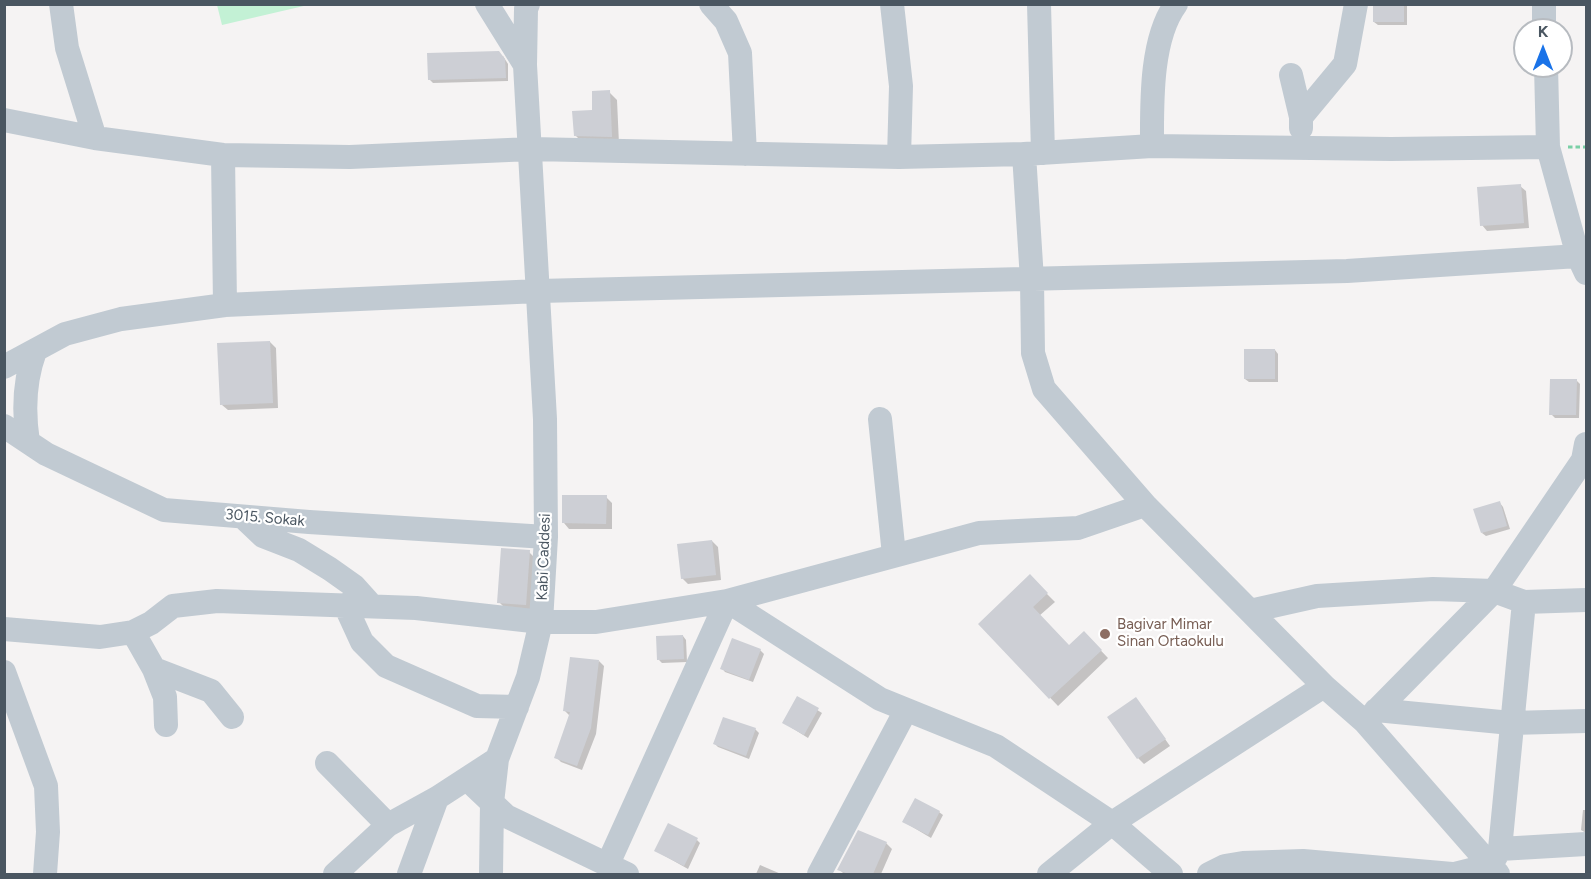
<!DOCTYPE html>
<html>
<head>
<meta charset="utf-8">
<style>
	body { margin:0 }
	#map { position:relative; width:1591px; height:879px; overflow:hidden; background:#f5f3f3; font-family:Figtree,sans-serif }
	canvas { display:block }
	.frame { position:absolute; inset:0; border:6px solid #4a5661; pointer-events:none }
	.north { position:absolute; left:1513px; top:18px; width:60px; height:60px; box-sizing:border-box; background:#fff; border:2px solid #b7bbc0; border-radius:50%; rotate:0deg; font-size:16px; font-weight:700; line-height:24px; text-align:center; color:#4a5661 }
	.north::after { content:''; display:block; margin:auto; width:21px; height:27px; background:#1a73e8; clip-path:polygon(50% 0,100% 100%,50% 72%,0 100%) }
</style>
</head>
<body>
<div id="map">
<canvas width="1591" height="879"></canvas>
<div class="frame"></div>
<div class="north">K</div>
</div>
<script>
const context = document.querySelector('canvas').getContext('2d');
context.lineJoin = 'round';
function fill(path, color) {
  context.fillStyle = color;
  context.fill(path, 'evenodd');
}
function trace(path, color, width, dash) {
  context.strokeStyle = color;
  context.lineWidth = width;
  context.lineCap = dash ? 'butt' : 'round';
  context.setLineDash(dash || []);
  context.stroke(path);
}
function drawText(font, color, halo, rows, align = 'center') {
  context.font = font + ' Figtree,sans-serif';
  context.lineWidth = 4.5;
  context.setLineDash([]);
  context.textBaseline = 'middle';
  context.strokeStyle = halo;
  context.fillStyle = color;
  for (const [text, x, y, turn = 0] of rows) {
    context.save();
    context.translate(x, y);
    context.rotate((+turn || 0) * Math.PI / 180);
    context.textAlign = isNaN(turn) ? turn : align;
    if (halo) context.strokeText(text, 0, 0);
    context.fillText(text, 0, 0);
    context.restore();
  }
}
fill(new Path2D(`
	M 217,5 L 217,4 L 308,5 L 222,25 Z`), '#c3f1d5');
fill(new Path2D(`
	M 1374,4 L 1407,4 L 1407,25 L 1378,25 L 1374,22 Z
	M 503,56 L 508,64 L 508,81 L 433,83 L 429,79 Z
	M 609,92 L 617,100 L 619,144 L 583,143 L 575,135 Z
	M 1520,186 L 1526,191 L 1529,228 L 1487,231 L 1482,225 Z
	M 270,342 L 276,348 L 278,408 L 228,410 L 222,405 Z
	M 1275,350 L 1278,354 L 1278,382 L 1249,382 L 1245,379 Z
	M 1576,380 L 1580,384 L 1579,418 L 1555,418 L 1551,414 Z
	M 606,497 L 612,503 L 612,529 L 569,529 L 564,523 Z
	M 1500,503 L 1503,507 L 1510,529 L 1486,536 L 1482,533 Z
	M 712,541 L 718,547 L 721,580 L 688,584 L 682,578 Z
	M 529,552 L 535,558 L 531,610 L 505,608 L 499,602 Z
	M 1030,577 L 1055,602 L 1039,616 L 1069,647 L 1084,633 L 1108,658 L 1058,706 L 980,624 Z
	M 683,636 L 686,640 L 687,662 L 662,663 L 659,660 Z
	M 760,650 L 764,654 L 753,682 L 725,672 L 722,668 Z
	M 599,661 L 604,666 L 596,734 L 582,770 L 561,762 L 556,757 L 570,716 L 565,711 Z
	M 798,698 L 822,713 L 808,738 L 784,723 Z
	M 1141,705 L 1170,746 L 1144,764 L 1138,758 Z
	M 755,729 L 759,733 L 749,759 L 718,747 L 715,744 Z
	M 1583,810 L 1586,810 L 1586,833 L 1581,830 Z
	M 939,812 L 943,815 L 931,838 L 904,822 Z
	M 697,840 L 700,843 L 688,869 L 656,851 Z
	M 886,843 L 892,849 L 881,874 L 844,874 L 839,869 Z
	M 760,865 L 781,874 L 756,874 Z`), '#0003');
fill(new Path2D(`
	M 1373,4 L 1404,4 L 1404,22 L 1373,22 Z
	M 499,51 L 505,59 L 506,78 L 428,80 L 427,53 Z
	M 610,90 L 612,137 L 574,136 L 572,111 L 592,110 L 592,91 Z
	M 1521,184 L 1524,223 L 1480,226 L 1477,187 Z
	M 270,341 L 273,403 L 220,405 L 217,343 Z
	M 1244,349 L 1275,349 L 1275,379 L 1244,379 Z
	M 1550,379 L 1577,379 L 1576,415 L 1549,415 Z
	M 562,495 L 607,495 L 606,524 L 562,523 Z
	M 1500,501 L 1507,526 L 1481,533 L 1473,509 Z
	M 712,540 L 716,575 L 681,579 L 677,544 Z
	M 501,548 L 530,550 L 526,605 L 497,603 Z
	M 1030,574 L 1048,593 L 1033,607 L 1069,645 L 1084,631 L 1102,650 L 1049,699 L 978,624 Z
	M 683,635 L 684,659 L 657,660 L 656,636 Z
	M 732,638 L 761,649 L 749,680 L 720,669 Z
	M 570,657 L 599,660 L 591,728 L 577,766 L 554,758 L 570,712 L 563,711 Z
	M 797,696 L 819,708 L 804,735 L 782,723 Z
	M 1136,697 L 1166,739 L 1137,759 L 1107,717 Z
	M 723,717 L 756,728 L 746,756 L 713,744 Z
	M 915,798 L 940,811 L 928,835 L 902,822 Z
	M 668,823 L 698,838 L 684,866 L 654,851 Z
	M 858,830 L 887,842 L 873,874 L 849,874 L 837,870 Z`), '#cdcfd5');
trace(new Path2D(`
	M 1568,147 L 1586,147`), '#7ad0a6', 3, [4.5, 3]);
trace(new Path2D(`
	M 61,4 L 67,48 L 95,138
	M 487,4 L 525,65
	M 711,4 L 726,21 L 740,53 L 745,154
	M 892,4 L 901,86 L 899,157
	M 1039,4 L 1043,153
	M 1544,4 L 1544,30
	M 1546,66 L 1548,147 L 1578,256 L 1586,273
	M 1291,75 L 1301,117 L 1301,128
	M 1301,117 L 1345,64 L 1356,4
	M 4,120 L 95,138 L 223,155 L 350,157 L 531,149 L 899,157 L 1024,154 L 1032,280 L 1033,353 L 1044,389 L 1145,505 L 1324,686 L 1365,722 L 1498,874
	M 1152,146 C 1152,105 1150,39 1176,4
	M 1024,154 L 1152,146 L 1391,149 L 1548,147
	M 223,155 L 225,305
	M 4,367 L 65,334 L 121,319 L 225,305 L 539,291 L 1347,271 L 1578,256
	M 880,419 L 894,555
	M 4,426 L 46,454 L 164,510 L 309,522 L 546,537
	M 28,442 C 23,410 24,381 35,351
	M 243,517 L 263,536 L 299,550 L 330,569 L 354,586 L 372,606
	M 1524,602 L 1586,600
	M 345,605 L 362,642 L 386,666 L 477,706 L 517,707
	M 1250,611 L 1317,596 L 1433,589 L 1494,591 L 1524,602 L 1500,849 L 1491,865 L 1455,874
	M 4,629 L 100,637 L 133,632 L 151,623 L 173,606 L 217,601 L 416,608 L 541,622 L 596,622 L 727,601 L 979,533 L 1078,528 L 1145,505
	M 133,632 L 154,669 L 211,691 L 232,717
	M 154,669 L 165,697 L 166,725
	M 4,672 L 46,786 L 48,832 L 45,874
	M 1376,710 L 1511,723 L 1586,721
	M 1365,722 L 1494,591 L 1583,460 L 1586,444
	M 327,763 L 388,825
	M 467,779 L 506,816 L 627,874
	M 1500,849 L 1586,844
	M 607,866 L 727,601 L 880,699 L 996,746 L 1112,823 L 1171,874
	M 335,874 L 388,825 L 437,798 L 497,759 L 528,677 L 541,622 L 546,537 L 545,419 L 525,65 L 526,9 L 528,4
	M 409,874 L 437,798
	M 491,874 L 492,803 L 497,759
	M 819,874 L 906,710
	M 1049,874 L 1112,823 L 1324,686
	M 1209,874 L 1225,866 L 1243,863 L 1303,861 L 1452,874`), '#c1cad2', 24);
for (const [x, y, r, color] of [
	[1105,634,6,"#8d6e63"]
]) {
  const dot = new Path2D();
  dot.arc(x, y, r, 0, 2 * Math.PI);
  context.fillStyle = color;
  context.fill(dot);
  trace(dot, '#fff', 2);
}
drawText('15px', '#4a5661', '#fff', [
	["3015. Sokak",265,518,5],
	["Kabi Caddesi",544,557,-88]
]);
drawText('15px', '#785e54', '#fff', [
	["Bagivar Mimar",1117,625],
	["Sinan Ortaokulu",1117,642]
], 'left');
</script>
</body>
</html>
